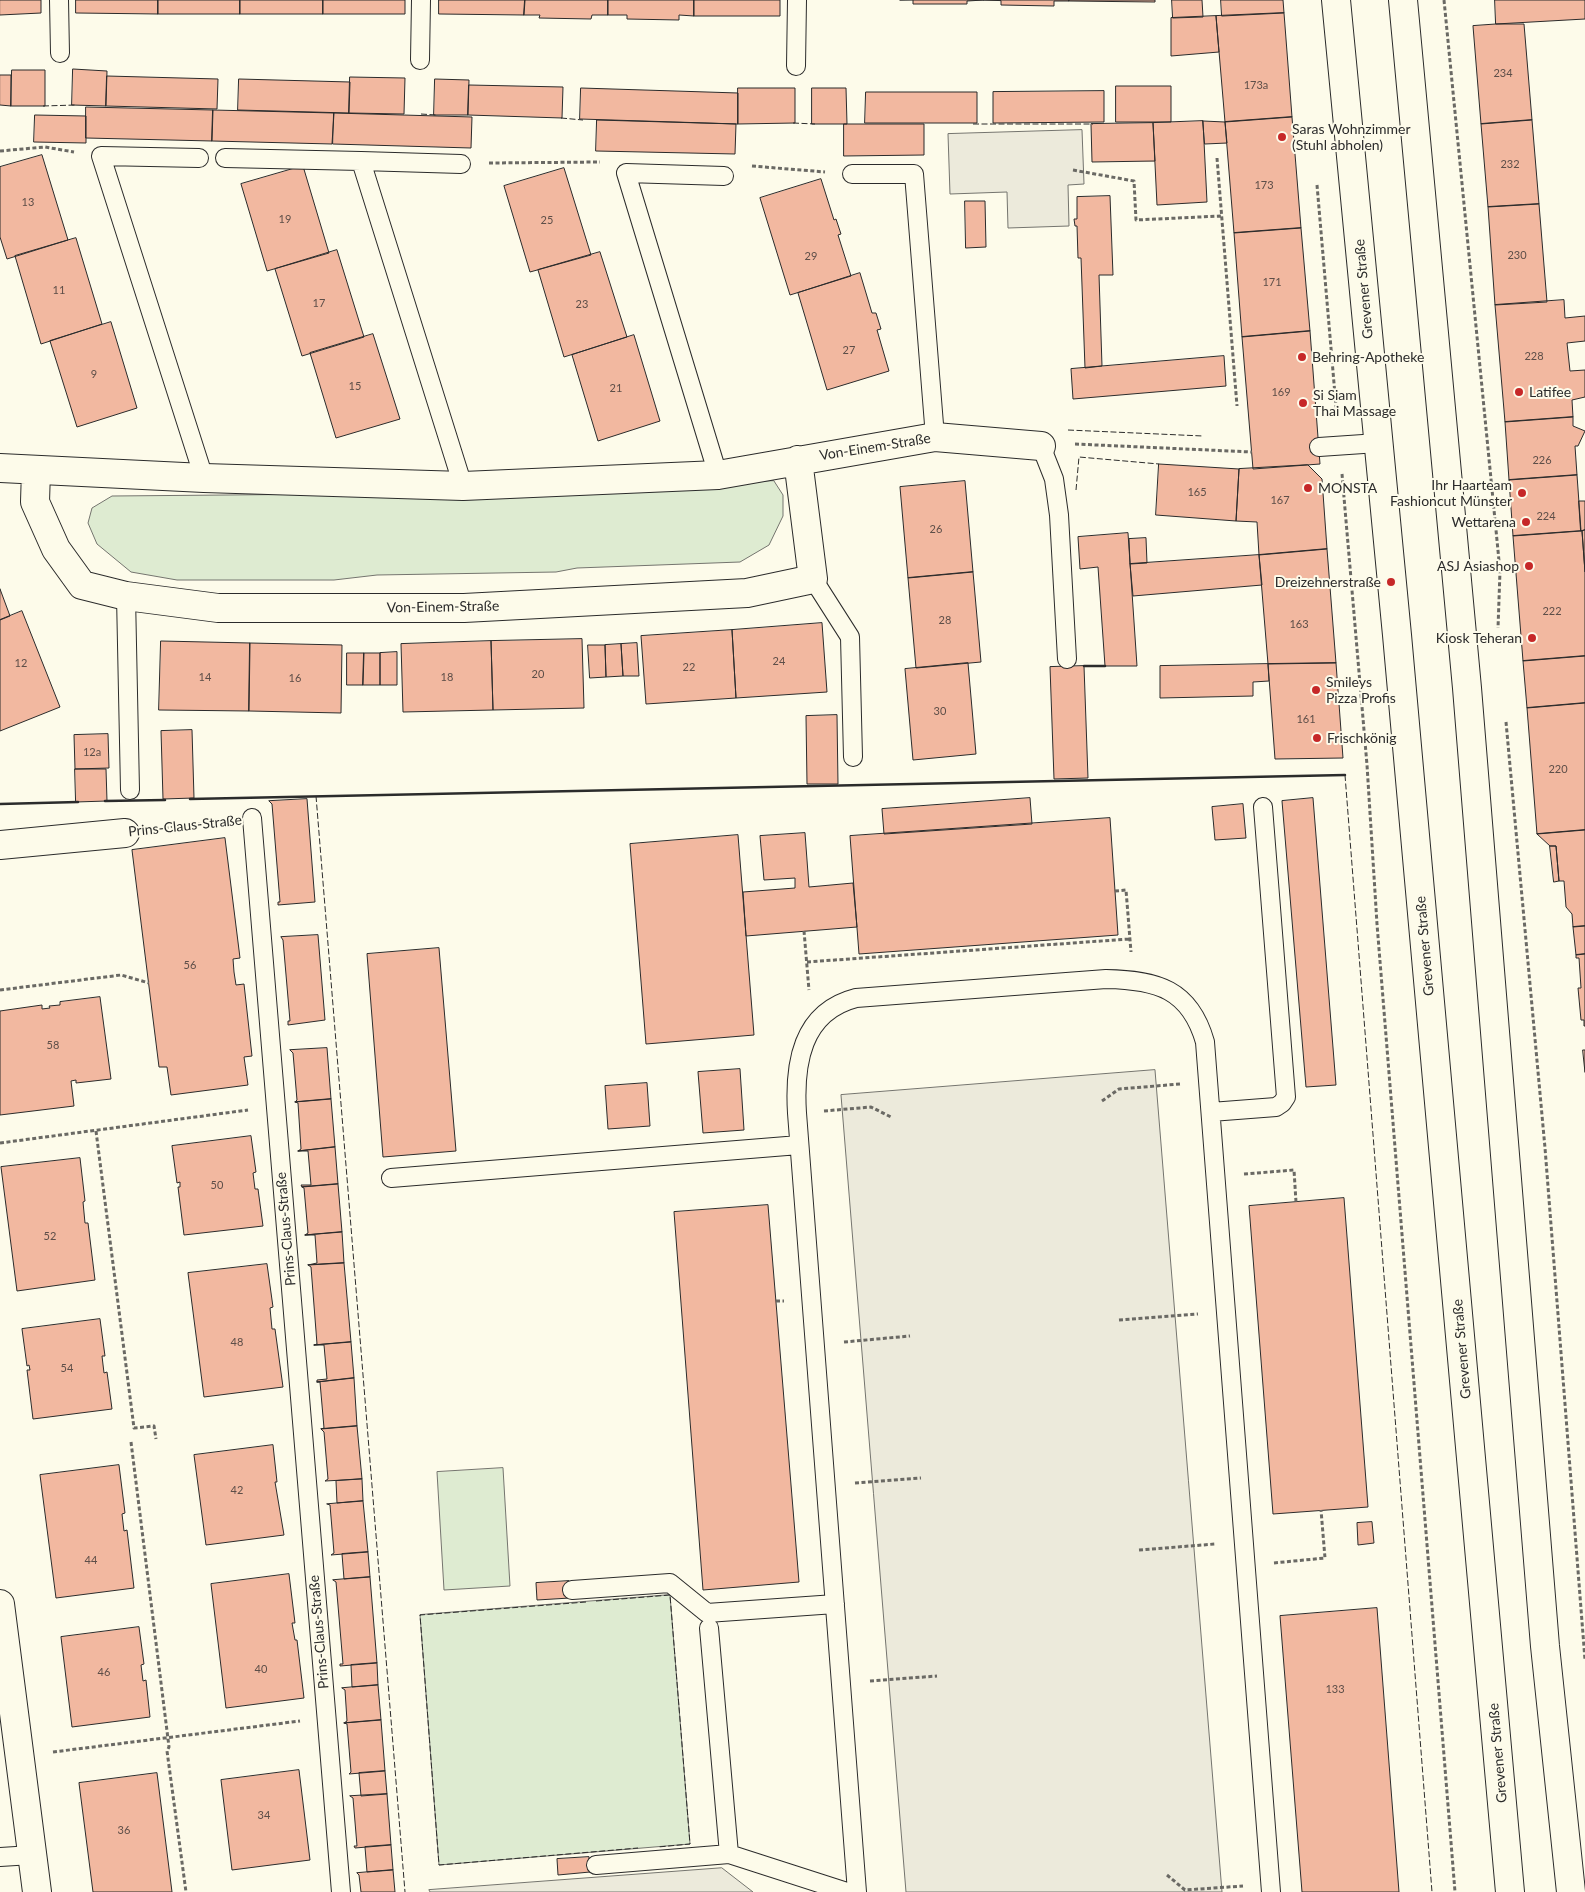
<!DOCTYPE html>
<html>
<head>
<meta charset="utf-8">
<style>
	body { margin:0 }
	canvas { display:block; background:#fdfbea }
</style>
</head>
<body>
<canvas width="1585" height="1892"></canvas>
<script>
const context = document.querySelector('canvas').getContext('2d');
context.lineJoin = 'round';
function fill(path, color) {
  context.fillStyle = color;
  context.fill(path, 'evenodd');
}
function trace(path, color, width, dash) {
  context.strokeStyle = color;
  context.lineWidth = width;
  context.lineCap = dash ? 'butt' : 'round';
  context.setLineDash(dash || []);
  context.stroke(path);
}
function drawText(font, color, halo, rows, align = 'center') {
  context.font = font + ' Lato,sans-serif';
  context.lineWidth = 4;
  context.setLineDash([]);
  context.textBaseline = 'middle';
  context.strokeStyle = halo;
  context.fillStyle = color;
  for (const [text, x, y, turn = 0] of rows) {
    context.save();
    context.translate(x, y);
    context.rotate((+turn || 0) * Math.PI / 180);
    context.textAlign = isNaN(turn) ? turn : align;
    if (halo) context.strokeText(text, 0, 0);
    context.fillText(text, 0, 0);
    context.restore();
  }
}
const green = new Path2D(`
	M 774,481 L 783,495 L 783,516 L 769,545 L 740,562 L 577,568 L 556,572 L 377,575 L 334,580 L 177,580 L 131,572 L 97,544 L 88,523 L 92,508 L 112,496 L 342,494 Z
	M 503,1468 L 510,1586 L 444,1590 L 437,1472 Z
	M 670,1595 L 690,1844 L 439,1865 L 420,1615 Z`);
fill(green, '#deebd1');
trace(green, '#74746e', 1);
const parking = new Path2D(`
	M 1082,130 L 1084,184 L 1068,185 L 1069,226 L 1008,228 L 1007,192 L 950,194 L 948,134 Z
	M 1155,1070 L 1222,1892 L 906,1892 L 841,1095 Z
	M 722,1868 L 753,1892 L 430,1892 L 429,1890 Z`);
fill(parking, '#eceadb');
trace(parking, '#74746e', 1);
const building = new Path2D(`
	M 0,0 L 41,0 L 41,13 L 0,15 Z
	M 76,0 L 158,0 L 158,14 L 76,13 Z
	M 158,0 L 240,0 L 240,14 L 158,14 Z
	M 240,0 L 323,0 L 323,14 L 240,14 Z
	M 323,0 L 405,0 L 405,14 L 323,14 Z
	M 439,0 L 525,0 L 524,15 L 439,14 Z
	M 525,0 L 608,0 L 608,15 L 592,15 L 591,19 L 539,18 L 540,15 L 524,15 Z
	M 608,0 L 694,0 L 694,16 L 679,15 L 679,20 L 627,19 L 627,15 L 608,15 Z
	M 694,0 L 780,0 L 780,16 L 694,16 Z
	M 900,0 L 984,0 L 967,1 L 967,4 L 913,4 L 913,0 Z
	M 984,0 L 1069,0 L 1069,1 L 1054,1 L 1054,6 L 1001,5 L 1001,1 Z
	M 1069,0 L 1155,0 L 1155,2 L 1069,1 Z
	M 1172,0 L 1202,0 L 1203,17 L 1173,18 Z
	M 1221,0 L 1283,0 L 1284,13 L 1222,16 Z
	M 1495,0 L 1585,0 L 1585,19 L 1496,24 Z
	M 1284,13 L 1292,117 L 1225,122 L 1216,16 Z
	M 1216,16 L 1219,52 L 1171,56 L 1171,18 Z
	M 1496,24 L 1524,24 L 1532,120 L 1481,124 L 1473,26 Z
	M 73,69 L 107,71 L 106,106 L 72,105 Z
	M 12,70 L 45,70 L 45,106 L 11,106 Z
	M 0,75 L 11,75 L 11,106 L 0,105 Z
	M 107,76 L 218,79 L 217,109 L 106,106 Z
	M 350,77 L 405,78 L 404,114 L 349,113 Z
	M 239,79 L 350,82 L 349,113 L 238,110 Z
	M 435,79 L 469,80 L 468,115 L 434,115 Z
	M 469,85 L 563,87 L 562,118 L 468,115 Z
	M 1116,86 L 1171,86 L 1171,122 L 1116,122 Z
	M 581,88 L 738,93 L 738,124 L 580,119 Z
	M 738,88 L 795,88 L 795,123 L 738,124 Z
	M 812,88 L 846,88 L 847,124 L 812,124 Z
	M 1104,91 L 1104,122 L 993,123 L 993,92 Z
	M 866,92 L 977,92 L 977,123 L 865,123 Z
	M 86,107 L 213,110 L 212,141 L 86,138 Z
	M 213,110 L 334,113 L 332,144 L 212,141 Z
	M 334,113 L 472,117 L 471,148 L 333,144 Z
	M 35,115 L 86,116 L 86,143 L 34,142 Z
	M 1292,117 L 1301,228 L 1234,233 L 1225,122 Z
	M 597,120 L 736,124 L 735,154 L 596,151 Z
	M 1532,120 L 1539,204 L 1488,207 L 1481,124 Z
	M 1203,121 L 1225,122 L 1227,143 L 1205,144 Z
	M 1203,121 L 1207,202 L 1157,205 L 1153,123 Z
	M 1153,123 L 1155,161 L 1092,162 L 1091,124 Z
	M 844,124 L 924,124 L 924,155 L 844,156 Z
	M 42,155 L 68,240 L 7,259 L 0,237 L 0,167 Z
	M 303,166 L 329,253 L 267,271 L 241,184 Z
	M 564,168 L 591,255 L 530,272 L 504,186 Z
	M 821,179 L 834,220 L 836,219 L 841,234 L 838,235 L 851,276 L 790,295 L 760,198 Z
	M 1110,196 L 1113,275 L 1099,275 L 1102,366 L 1085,368 L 1081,258 L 1078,258 L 1077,226 L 1075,226 L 1074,219 L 1077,219 L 1077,197 Z
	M 965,201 L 985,201 L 986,247 L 966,248 Z
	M 1539,204 L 1547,302 L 1495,305 L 1488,207 Z
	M 1301,228 L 1310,331 L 1242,337 L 1234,233 Z
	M 76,238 L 102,324 L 41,344 L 15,256 Z
	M 337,250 L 364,337 L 302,356 L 275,269 Z
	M 600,252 L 627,337 L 564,357 L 538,270 Z
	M 860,273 L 872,313 L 876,313 L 881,329 L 877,330 L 889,371 L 827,390 L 798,293 Z
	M 1564,300 L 1565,318 L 1585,316 L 1585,341 L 1567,343 L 1570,371 L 1585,370 L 1585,397 L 1572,400 L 1573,417 L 1505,422 L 1495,305 Z
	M 111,322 L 137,408 L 77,427 L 50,341 Z
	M 1310,331 L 1320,464 L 1253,469 L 1242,337 Z
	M 373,334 L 400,419 L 336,438 L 310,353 Z
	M 634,335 L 660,421 L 598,441 L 572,355 Z
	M 1224,356 L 1226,386 L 1073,399 L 1071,369 Z
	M 1573,417 L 1573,426 L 1585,431 L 1578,446 L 1575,446 L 1577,475 L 1509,480 L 1505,422 Z
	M 1159,464 L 1239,469 L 1236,521 L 1156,515 Z
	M 1308,465 L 1322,479 L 1327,549 L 1259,555 L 1257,522 L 1236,521 L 1239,469 Z
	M 1577,475 L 1581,531 L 1513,536 L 1509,480 Z
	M 965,481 L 973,572 L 908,578 L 900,487 Z
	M 1579,501 L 1585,501 L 1585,530 L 1581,531 Z
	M 1585,530 L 1585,572 L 1582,531 Z
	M 1582,531 L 1585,572 L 1585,656 L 1523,661 L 1513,536 Z
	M 1128,533 L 1137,666 L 1105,666 L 1098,567 L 1080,569 L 1078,537 Z
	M 1146,538 L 1147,563 L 1130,564 L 1129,539 Z
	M 1327,549 L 1336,663 L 1268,664 L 1259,555 Z
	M 1259,555 L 1262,585 L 1133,596 L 1130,564 Z
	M 973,572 L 981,662 L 916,668 L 908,578 Z
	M 0,589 L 10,616 L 0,620 Z
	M 22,611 L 60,707 L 0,731 L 0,620 Z
	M 822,623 L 827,692 L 736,698 L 732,630 Z
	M 732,630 L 736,698 L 646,704 L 641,636 Z
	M 582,639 L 584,708 L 493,710 L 491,641 Z
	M 161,641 L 250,643 L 249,711 L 159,710 Z
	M 491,641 L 493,710 L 403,712 L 401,644 Z
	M 250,643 L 342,645 L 341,713 L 249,711 Z
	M 637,643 L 639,676 L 623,676 L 621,644 Z
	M 621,644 L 623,676 L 606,677 L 605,645 Z
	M 588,645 L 605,645 L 606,677 L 590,678 Z
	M 397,652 L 397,685 L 380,685 L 380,653 Z
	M 347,653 L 364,653 L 363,685 L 347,685 Z
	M 364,653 L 380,653 L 380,685 L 363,685 Z
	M 1585,656 L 1585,703 L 1527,708 L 1523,661 Z
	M 968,663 L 976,754 L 913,760 L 905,669 Z
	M 1336,663 L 1343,758 L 1275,759 L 1268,664 Z
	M 1268,664 L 1269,681 L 1253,682 L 1253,696 L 1160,698 L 1160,666 Z
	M 1084,666 L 1088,778 L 1054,779 L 1050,667 Z
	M 1585,703 L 1585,830 L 1537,834 L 1527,708 Z
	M 837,715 L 838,784 L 807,784 L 806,716 Z
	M 192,730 L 194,798 L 163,799 L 161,731 Z
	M 108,734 L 109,768 L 75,769 L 74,735 Z
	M 75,769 L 106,769 L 107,801 L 76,802 Z
	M 1030,798 L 1032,824 L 884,834 L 882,809 Z
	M 1313,798 L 1336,1085 L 1306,1087 L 1282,801 Z
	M 307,799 L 315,902 L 278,905 L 278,902 L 280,902 L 272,804 L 269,801 Z
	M 1243,804 L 1246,838 L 1215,840 L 1212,807 Z
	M 1110,818 L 1118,935 L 859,954 L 850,836 Z
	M 1585,830 L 1585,926 L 1573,927 L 1572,914 L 1566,907 L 1564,881 L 1559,881 L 1556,846 L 1550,846 L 1537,834 Z
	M 805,833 L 809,887 L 853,883 L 857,927 L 746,936 L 743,892 L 795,888 L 795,878 L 764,880 L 760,836 Z
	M 738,835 L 754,1035 L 646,1044 L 630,844 Z
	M 225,838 L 240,958 L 233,959 L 234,972 L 236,985 L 244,984 L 252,1056 L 244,1057 L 248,1085 L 171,1095 L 167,1067 L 159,1067 L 132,850 Z
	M 1550,846 L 1556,846 L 1559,881 L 1554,882 Z
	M 1585,926 L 1585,954 L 1576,955 L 1573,927 Z
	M 318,935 L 325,1020 L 288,1025 L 288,1021 L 290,1021 L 283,940 L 281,937 Z
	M 439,948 L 456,1151 L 383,1157 L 367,954 Z
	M 1585,954 L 1585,1026 L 1584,1026 L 1584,1020 L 1581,1020 L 1578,988 L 1581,988 L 1579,958 L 1576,958 L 1576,955 Z
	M 100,997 L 111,1079 L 76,1083 L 76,1080 L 71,1081 L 74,1106 L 0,1115 L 0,1011 L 42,1005 L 42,1009 L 50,1008 L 49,1006 L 60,1005 L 60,1002 Z
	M 327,1048 L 331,1099 L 295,1102 L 297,1100 L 293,1053 L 290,1050 Z
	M 1583,1050 L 1585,1050 L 1585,1072 Z
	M 740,1069 L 744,1130 L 703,1133 L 698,1072 Z
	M 647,1083 L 650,1126 L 608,1129 L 605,1086 Z
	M 331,1099 L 335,1147 L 298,1151 L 301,1149 L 298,1103 L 295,1102 Z
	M 251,1136 L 256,1172 L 253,1173 L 255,1189 L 258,1189 L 263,1226 L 184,1235 L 178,1187 L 180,1187 L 180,1182 L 177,1183 L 172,1146 Z
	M 335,1147 L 338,1184 L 302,1187 L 301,1185 L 311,1185 L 308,1151 L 298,1151 Z
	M 80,1158 L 85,1201 L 83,1202 L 85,1223 L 88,1223 L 95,1280 L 17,1291 L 1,1167 Z
	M 338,1184 L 342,1232 L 305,1235 L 308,1233 L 304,1188 L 302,1187 Z
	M 1344,1198 L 1368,1507 L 1273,1514 L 1249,1206 Z
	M 768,1205 L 799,1582 L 703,1590 L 674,1212 Z
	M 342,1232 L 344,1263 L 308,1265 L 317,1263 L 315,1235 L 305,1235 Z
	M 344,1263 L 351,1342 L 314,1345 L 317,1344 L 311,1267 L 308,1265 Z
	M 267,1264 L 273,1307 L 270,1308 L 272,1329 L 275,1329 L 283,1387 L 204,1397 L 188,1273 Z
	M 100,1319 L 105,1356 L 102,1356 L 104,1373 L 107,1372 L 112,1409 L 33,1419 L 27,1370 L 30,1370 L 29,1365 L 27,1366 L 22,1329 Z
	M 351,1342 L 354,1378 L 317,1382 L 317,1380 L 327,1379 L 324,1345 L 314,1345 Z
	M 354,1378 L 357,1426 L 321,1429 L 324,1428 L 320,1382 L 317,1382 Z
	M 357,1426 L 362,1479 L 325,1481 L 328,1479 L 324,1432 L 321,1429 Z
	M 273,1445 L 277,1482 L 275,1482 L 284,1535 L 206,1545 L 194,1455 Z
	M 119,1465 L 125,1513 L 122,1514 L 124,1531 L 127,1530 L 134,1588 L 56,1598 L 40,1475 Z
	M 362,1479 L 363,1501 L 337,1503 L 336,1481 Z
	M 363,1501 L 368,1552 L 331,1555 L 334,1553 L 330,1505 L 327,1504 Z
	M 1372,1522 L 1374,1543 L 1358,1545 L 1357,1523 Z
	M 368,1552 L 370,1577 L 344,1579 L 342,1554 Z
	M 289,1574 L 295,1623 L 292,1623 L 295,1640 L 297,1640 L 304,1698 L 226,1708 L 211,1584 Z
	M 370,1577 L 377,1663 L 340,1666 L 340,1664 L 343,1664 L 336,1582 L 333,1580 Z
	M 569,1581 L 570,1598 L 537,1600 L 536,1583 Z
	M 1377,1608 L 1399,1892 L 1302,1892 L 1280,1616 Z
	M 139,1627 L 144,1664 L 141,1665 L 143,1681 L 146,1680 L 150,1717 L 72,1727 L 61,1637 Z
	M 377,1663 L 378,1685 L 352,1687 L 351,1665 Z
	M 378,1685 L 381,1720 L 344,1723 L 347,1721 L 345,1690 L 342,1688 Z
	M 381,1720 L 385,1771 L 349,1774 L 351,1772 L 347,1724 L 344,1723 Z
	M 299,1770 L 310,1860 L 232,1870 L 221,1780 Z
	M 385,1771 L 387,1794 L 361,1796 L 359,1773 Z
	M 157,1773 L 172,1892 L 93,1892 L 79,1783 Z
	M 387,1794 L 391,1845 L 355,1848 L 354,1846 L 357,1846 L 353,1798 L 350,1796 Z
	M 391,1845 L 393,1870 L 367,1872 L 365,1847 Z
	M 589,1857 L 590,1872 L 558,1875 L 557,1859 Z
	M 393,1870 L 395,1892 L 361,1892 L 359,1875 L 357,1873 Z`);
fill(building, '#f2b8a0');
trace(building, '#2b2b2b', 1);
const service = new Path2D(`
	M 59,0 L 60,53
	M 420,60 L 421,0
	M 796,66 L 797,0
	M 199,158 L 101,156 L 204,478
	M 225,158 L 361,161 L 463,486
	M 361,161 L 461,164
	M 852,174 L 914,174 L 935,437
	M 1041,446 L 1054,479 L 1059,515 L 1067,659
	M 1319,447 L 1378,443
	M 718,475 L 626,173 L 724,176
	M 813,579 L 850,637 L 853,757
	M 126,596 L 130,790
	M 252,818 L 341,1892
	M 1211,1112 L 1276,1107 L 1282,1103 L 1286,1097 L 1263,807
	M 391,1178 L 799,1145
	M 572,1590 L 670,1583 L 707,1613 L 835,1604
	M 709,1628 L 729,1854 L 847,1892
	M 0,1857 L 32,1855
	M 596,1865 L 729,1854
	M 857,1892 L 797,1113 C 794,1065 801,1012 856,998 L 1106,979 C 1157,980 1190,989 1205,1042 L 1271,1892`);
const minor = new Path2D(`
	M 0,468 L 204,478 L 463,486 L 718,475 L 935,437 L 1041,446
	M 36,470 L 35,502 L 56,549 L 82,585 L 126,596 L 218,608 L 464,608 L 747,593 L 813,579 L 798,460
	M 0,845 L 125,833
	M 0,1604 L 37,1892`);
const secondary = new Path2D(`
	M 1336,0 L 1397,635 L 1510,1892
	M 1403,0 L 1467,688 L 1545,1646 L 1571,1892`);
trace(service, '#2b2b2b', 20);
trace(minor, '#2b2b2b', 30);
trace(secondary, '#2b2b2b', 30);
trace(new Path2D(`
	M 1444,0 L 1500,571 L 1498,628
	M 0,151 L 45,147 L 74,152
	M 1217,158 L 1237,406
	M 489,163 L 600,162
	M 752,166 L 825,172
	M 1073,170 L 1134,181 L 1136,220 L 1221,216
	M 1317,185 L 1337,418
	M 1075,444 L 1252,452
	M 1342,474 L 1367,765 L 1377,924 L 1455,1892
	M 1506,722 L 1545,1148 L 1585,1660
	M 158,829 L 224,821
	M 1115,891 L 1126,890 L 1131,952
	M 804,931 L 809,990
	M 807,962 L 1129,939
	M 0,990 L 121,975 L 149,983
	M 1102,1101 L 1119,1089 L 1180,1084
	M 824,1111 L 871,1107 L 891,1117
	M 96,1131 L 134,1428 L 154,1426 L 156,1439
	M 0,1143 L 248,1110
	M 1244,1174 L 1294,1170 L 1296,1202
	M 776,1301 L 784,1301
	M 1119,1320 L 1198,1314
	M 844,1342 L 910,1336
	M 131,1442 L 169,1747 L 167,1751 L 186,1892
	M 855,1483 L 921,1478
	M 1139,1550 L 1215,1544
	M 1274,1563 L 1325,1558 L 1321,1510
	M 870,1681 L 937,1676
	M 53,1752 L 300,1721
	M 1167,1875 L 1185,1890 L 1243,1886`), '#6a6964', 3, [4, 2.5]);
trace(service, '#fdfbea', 18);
trace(minor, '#fdfbea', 28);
trace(secondary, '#fdfbea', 28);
trace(new Path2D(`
	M 43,106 L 76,105
	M 421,114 L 436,115
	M 561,118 L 583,120
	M 793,123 L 815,124
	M 973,124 L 1093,124
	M 1068,430 L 1203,436
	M 1076,490 L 1079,457 L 1159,464
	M 1345,775 L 1432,1892
	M 316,796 L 405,1892
	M 596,1601 L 670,1595 L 690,1844 L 658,1847
	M 586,1602 L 420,1615 L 439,1865 L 638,1848`), '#2b2b2b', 1, [6, 2.5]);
trace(new Path2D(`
	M 1084,666 L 1105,666
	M 190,799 L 1345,775
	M 105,801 L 165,800
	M 0,804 L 78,802`), '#2b2b2b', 2.5);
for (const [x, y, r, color] of [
	[1282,137,5,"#c62828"],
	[1302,357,5,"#c62828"],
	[1519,392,5,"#c62828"],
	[1303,403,5,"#c62828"],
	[1308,488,5,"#c62828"],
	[1522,493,5,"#c62828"],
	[1526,522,5,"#c62828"],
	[1529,566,5,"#c62828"],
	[1391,582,5,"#c62828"],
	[1532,638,5,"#c62828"],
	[1316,690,5,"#c62828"],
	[1317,738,5,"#c62828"]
]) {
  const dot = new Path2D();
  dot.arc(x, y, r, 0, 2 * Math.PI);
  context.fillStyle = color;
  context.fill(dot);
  trace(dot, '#fdfbea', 2);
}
drawText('11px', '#5d4e48', null, [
	["234",1503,73],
	["173a",1256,85],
	["232",1510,164],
	["173",1264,185],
	["13",28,202],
	["19",285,219],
	["25",547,220],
	["230",1517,255],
	["29",811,256],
	["171",1272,282],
	["11",59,290],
	["17",319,303],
	["23",582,304],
	["27",849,350],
	["228",1534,356],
	["9",94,374],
	["15",355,386],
	["21",616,388],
	["169",1281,392],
	["226",1542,460],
	["165",1197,492],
	["167",1280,500],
	["224",1546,516],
	["26",936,529],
	["222",1552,611],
	["28",945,620],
	["163",1299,624],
	["24",779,661],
	["12",21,663],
	["22",689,667],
	["20",538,674],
	["14",205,677],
	["18",447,677],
	["16",295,678],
	["30",940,711],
	["161",1306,719],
	["12a",92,752],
	["220",1558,769],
	["56",190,965],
	["58",53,1045],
	["50",217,1185],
	["52",50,1236],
	["48",237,1342],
	["54",67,1368],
	["42",237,1490],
	["44",91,1560],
	["40",261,1669],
	["46",104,1672],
	["133",1335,1689],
	["34",264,1815],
	["36",124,1830]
]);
drawText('14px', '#2b2b2b', '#fdfbea', [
	["Saras Wohnzimmer",1292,129],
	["(Stuhl abholen)",1292,145],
	["Behring-Apotheke",1312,357],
	["Latifee",1529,392],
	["Si Siam",1313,395],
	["Thai Massage",1313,411],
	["Ihr Haarteam",1512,485,"right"],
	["Fashioncut Münster",1512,501,"right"],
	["MONSTA",1318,488],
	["Wettarena",1516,522,"right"],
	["ASJ Asiashop",1519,566,"right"],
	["Dreizehnerstraße",1381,582,"right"],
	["Kiosk Teheran",1522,638,"right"],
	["Smileys",1326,682],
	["Pizza Profis",1326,698],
	["Frischkönig",1327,738]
], 'left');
drawText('14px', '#2b2b2b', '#fdfbea', [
	["Grevener Straße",1364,289,-95],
	["Von-Einem-Straße",875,447,-9],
	["Von-Einem-Straße",443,607,-1],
	["Prins-Claus-Straße",185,826,-6],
	["Grevener Straße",1425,946,-95],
	["Prins-Claus-Straße",286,1229,-95],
	["Grevener Straße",1462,1349,-95],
	["Prins-Claus-Straße",319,1632,-95],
	["Grevener Straße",1498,1753,-95]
]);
</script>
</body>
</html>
